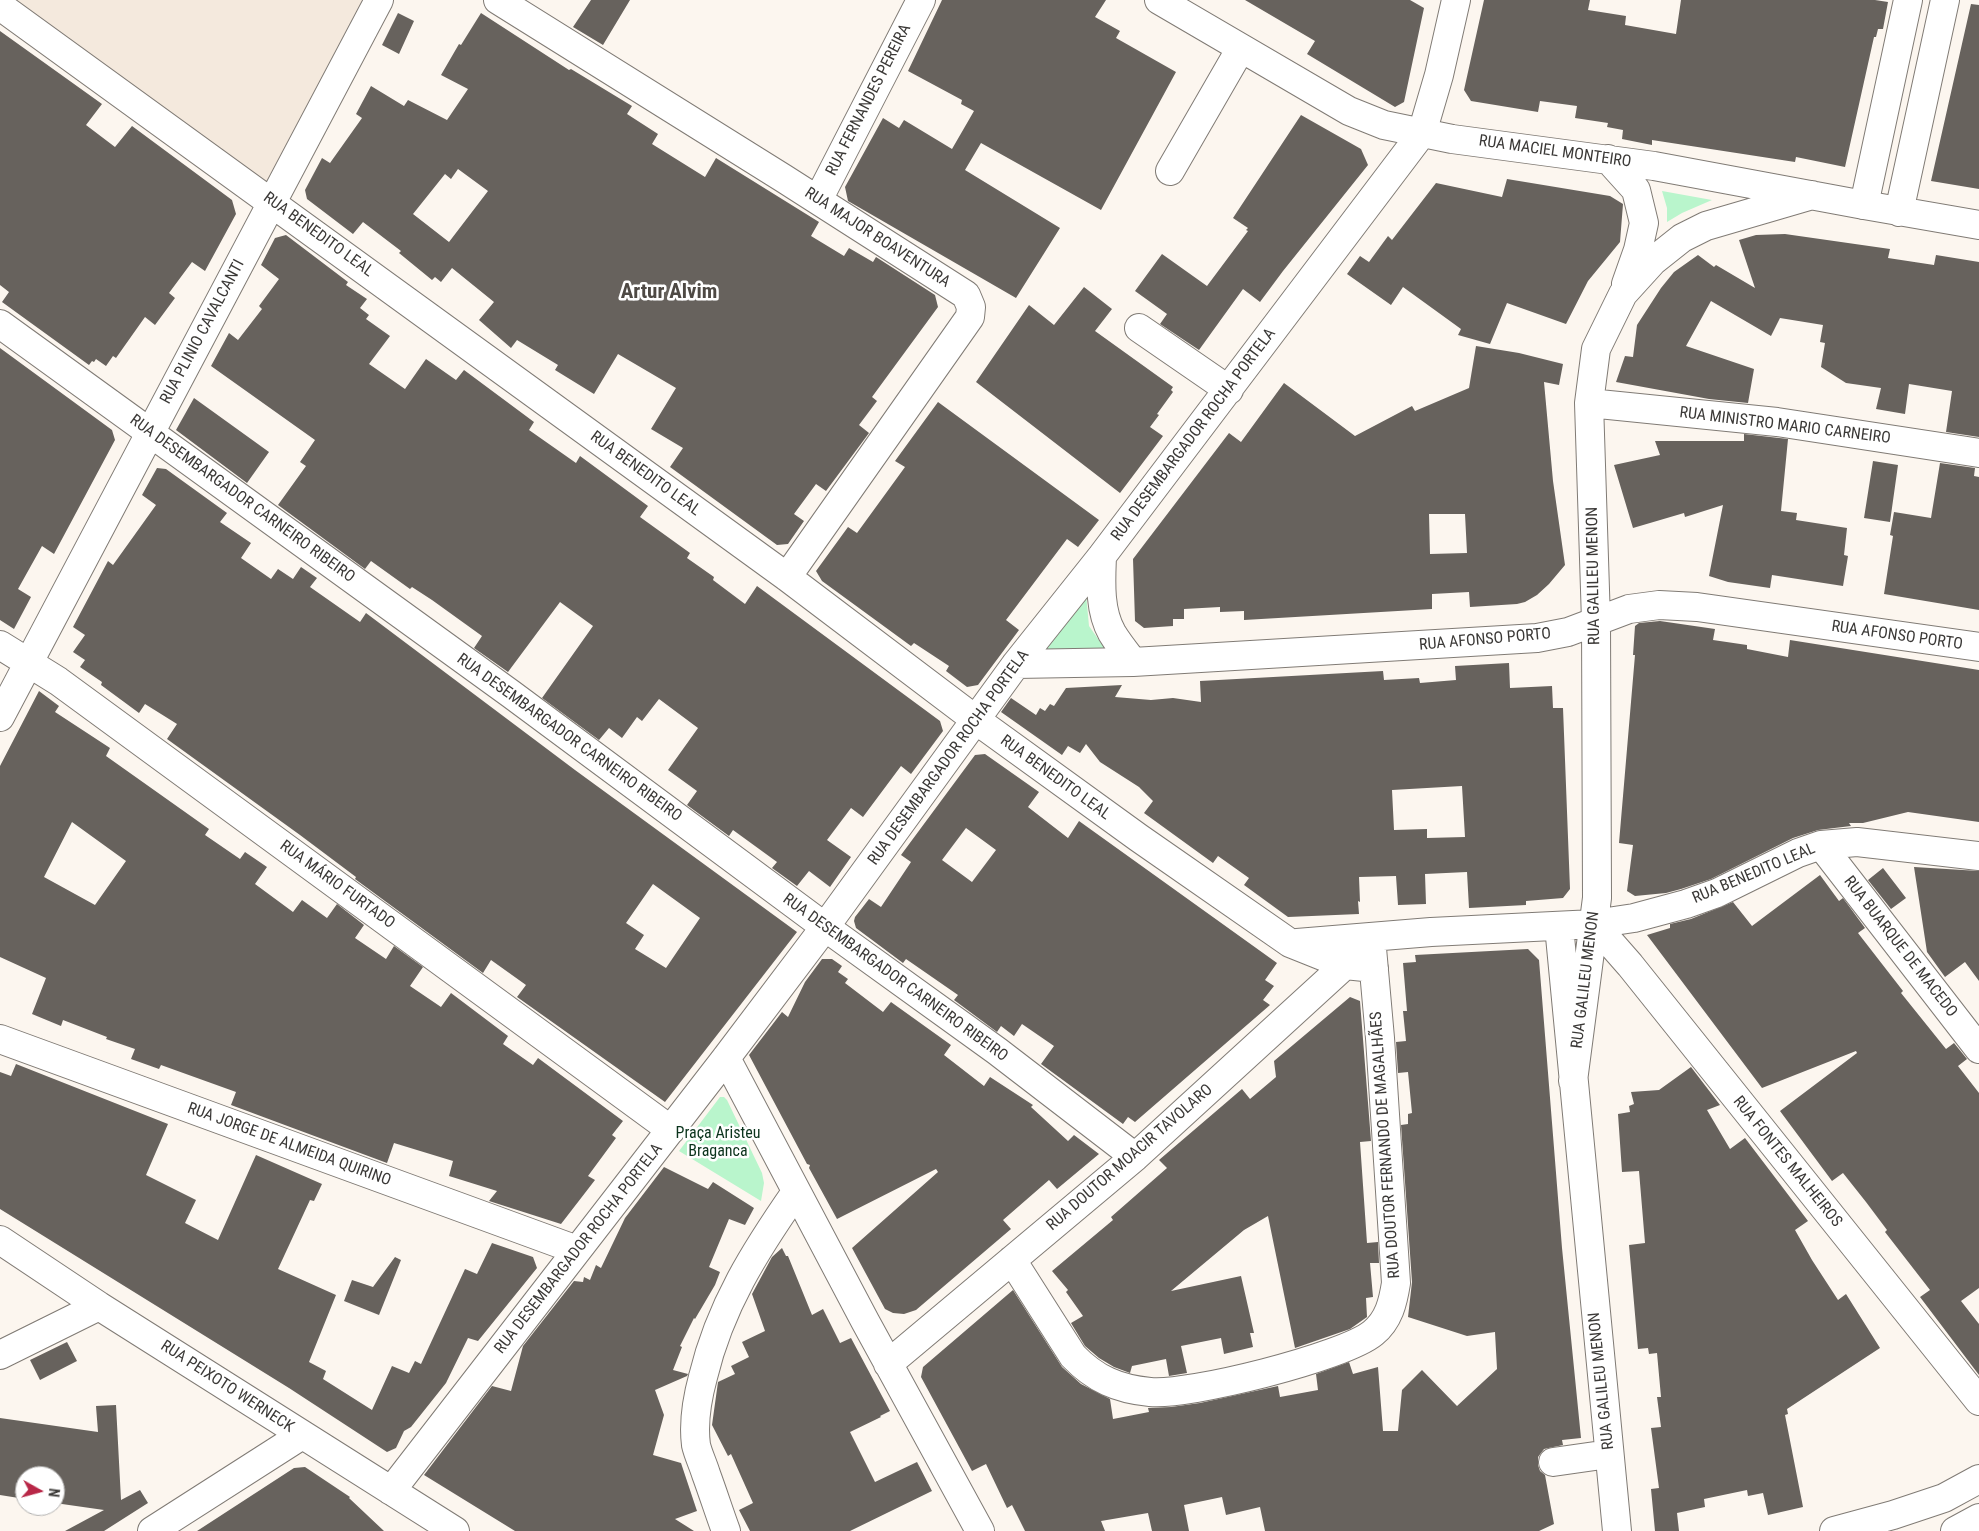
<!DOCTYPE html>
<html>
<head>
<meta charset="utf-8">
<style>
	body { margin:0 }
	#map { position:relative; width:1979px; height:1531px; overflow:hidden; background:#fcf6ef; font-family:"Roboto Condensed",sans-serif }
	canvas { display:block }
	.north { position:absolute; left:15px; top:1466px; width:50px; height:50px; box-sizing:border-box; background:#fff; border:1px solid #b1b0af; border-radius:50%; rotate:97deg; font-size:14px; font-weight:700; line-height:20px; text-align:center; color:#3b3937 }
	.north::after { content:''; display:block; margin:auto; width:18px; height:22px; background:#b82747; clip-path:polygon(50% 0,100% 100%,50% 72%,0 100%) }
</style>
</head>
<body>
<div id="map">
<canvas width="1979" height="1531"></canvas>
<div class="north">N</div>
</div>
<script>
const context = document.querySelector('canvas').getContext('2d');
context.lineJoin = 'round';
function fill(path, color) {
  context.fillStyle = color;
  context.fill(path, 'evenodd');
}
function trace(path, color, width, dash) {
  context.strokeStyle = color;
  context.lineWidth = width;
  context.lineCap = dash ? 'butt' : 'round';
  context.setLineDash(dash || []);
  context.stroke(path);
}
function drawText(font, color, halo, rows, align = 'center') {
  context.font = font + ' "Roboto Condensed",sans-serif';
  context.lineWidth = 5;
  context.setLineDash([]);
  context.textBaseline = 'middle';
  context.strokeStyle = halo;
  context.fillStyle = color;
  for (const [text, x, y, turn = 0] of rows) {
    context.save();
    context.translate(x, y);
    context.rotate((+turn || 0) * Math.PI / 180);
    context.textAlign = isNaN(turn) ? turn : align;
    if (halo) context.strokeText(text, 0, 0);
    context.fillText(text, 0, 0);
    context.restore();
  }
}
fill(new Path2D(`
	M 0,0 L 379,0 L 272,201 Z`), '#f4e9dd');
fill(new Path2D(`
	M 1662,191 L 1712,200 L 1682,213 L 1667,222 L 1667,208 Z
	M 1086,594 L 1089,626 L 1108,653 L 1043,652 Z
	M 720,1097 L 724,1097 L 727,1100 L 762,1173 L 764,1183 L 761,1201 L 679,1151 Z`), '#b9f5cc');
fill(new Path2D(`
	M 591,0 L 630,0 L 603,45 L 573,27 Z
	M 942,0 L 1106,0 L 1095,17 L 1120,31 L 1116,38 L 1176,72 L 1101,210 L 981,143 L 965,170 L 1060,228 L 1016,298 L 848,201 L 845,187 L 883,118 L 899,128 L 904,120 L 952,149 L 974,111 L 961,104 L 962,100 L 908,71 Z
	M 1245,0 L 1410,0 L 1424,8 L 1404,102 L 1395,107 L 1307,54 L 1315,41 Z
	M 1484,0 L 1590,0 L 1588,10 L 1626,16 L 1625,25 L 1676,34 L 1681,0 L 1875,0 L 1888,2 L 1883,29 L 1878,29 L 1876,37 L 1874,37 L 1845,167 L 1796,157 L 1795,162 L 1652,140 L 1652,145 L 1622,139 L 1623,130 L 1607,127 L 1608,123 L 1575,118 L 1577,106 L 1540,101 L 1538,112 L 1471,101 L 1464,90 Z
	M 1971,4 L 1979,5 L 1979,189 L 1931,181 Z
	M 398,13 L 414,21 L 399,54 L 382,45 Z
	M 481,13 L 569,70 L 571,69 L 632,106 L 627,114 L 658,134 L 652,144 L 705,177 L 716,158 L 819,222 L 811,236 L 844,256 L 849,248 L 873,262 L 876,257 L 935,295 L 938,307 L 872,397 L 877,401 L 859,425 L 869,433 L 826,491 L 816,484 L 794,514 L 804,521 L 788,544 L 777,545 L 670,467 L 683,448 L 651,429 L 676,388 L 618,354 L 594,394 L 555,370 L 558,365 L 517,340 L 511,348 L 479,320 L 494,302 L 452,268 L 441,282 L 435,277 L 432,280 L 399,253 L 401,251 L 363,222 L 353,234 L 307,199 L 305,190 L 322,158 L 330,163 L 362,118 L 356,114 L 371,86 L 404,106 L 408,100 L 447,120 L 468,89 L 441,75 L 459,44 L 461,45 ZM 458,169 L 488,191 L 449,242 L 413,214 L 445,174 L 451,179 Z
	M 0,31 L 102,104 L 86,125 L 115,147 L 132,126 L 232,200 L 236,214 L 205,271 L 192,262 L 169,293 L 175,298 L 155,325 L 145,317 L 116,358 L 113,356 L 106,366 L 96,359 L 94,362 L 92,361 L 89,365 L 2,302 L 9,292 L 0,285 Z
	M 1301,115 L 1361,149 L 1368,165 L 1283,271 L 1260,302 L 1243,289 L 1199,350 L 1160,324 L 1167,314 L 1135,291 L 1162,254 L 1207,286 L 1248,231 L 1246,230 L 1248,228 L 1233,218 Z
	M 1507,179 L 1610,196 L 1623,204 L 1620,242 L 1588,281 L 1566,324 L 1507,303 L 1490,344 L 1458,335 L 1461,329 L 1403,287 L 1391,305 L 1347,274 L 1360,256 L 1369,262 L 1388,236 L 1392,240 L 1436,183 L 1502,197 Z
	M 1785,234 L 1890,249 L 1888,258 L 1934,265 L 1936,255 L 1979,262 L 1979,437 L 1946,432 L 1952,391 L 1909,384 L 1905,414 L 1876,409 L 1881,388 L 1846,383 L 1821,367 L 1825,343 L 1820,342 L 1823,325 L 1780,318 L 1771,336 L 1711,301 L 1686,346 L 1754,369 L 1748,403 L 1709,399 L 1616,382 L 1625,356 L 1633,357 L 1637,325 L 1661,288 L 1674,272 L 1698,255 L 1714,267 L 1716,265 L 1755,288 L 1739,240 L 1756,235 Z
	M 286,235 L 348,282 L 346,285 L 367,299 L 360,308 L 369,315 L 366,319 L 390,336 L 369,364 L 405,389 L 426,359 L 456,380 L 464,370 L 534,422 L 529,430 L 576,463 L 580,456 L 648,506 L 640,517 L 690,553 L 687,558 L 714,577 L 713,580 L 745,604 L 757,586 L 940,721 L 943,731 L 911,774 L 901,766 L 863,817 L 851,808 L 827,840 L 851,857 L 830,887 L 809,871 L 797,886 L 772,868 L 777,862 L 733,830 L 729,836 L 687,805 L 697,791 L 668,770 L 698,728 L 659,699 L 642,721 L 637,717 L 622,738 L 609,728 L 599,740 L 542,698 L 593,626 L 560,602 L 508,672 L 474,648 L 482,636 L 432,600 L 412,587 L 410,589 L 371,561 L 365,569 L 278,505 L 306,466 L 300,462 L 315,440 L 211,366 L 229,333 L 238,340 L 262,309 L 259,306 L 279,279 L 261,265 L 275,238 Z
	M 1084,287 L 1112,309 L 1095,331 L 1173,387 L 1171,390 L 1173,392 L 1157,414 L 1159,415 L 1150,427 L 1163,436 L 1120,493 L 976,382 L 1029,305 L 1054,325 Z
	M 1476,346 L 1519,353 L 1563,364 L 1559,385 L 1544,382 L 1553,481 L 1565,565 L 1549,584 L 1537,595 L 1525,602 L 1517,604 L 1470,607 L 1469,592 L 1432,594 L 1432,609 L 1244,620 L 1244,611 L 1220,612 L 1220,607 L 1184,609 L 1184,619 L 1173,619 L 1173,626 L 1144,628 L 1135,621 L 1133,559 L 1229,433 L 1241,442 L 1284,383 L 1355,436 L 1412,406 L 1415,411 L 1469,388 ZM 1429,514 L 1465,514 L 1467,553 L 1430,554 Z
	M 0,348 L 112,430 L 115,440 L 54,554 L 42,546 L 18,589 L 31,597 L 14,629 L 0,620 Z
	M 194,398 L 269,452 L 247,483 L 176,430 Z
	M 938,402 L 1099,520 L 1078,547 L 1067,539 L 1006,620 L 1019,630 L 978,685 L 967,687 L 946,671 L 949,666 L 914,643 L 911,646 L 822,581 L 816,571 L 848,527 L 857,533 L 905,467 L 895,461 Z
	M 1744,434 L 1788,439 L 1781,511 L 1797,513 L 1796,520 L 1847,528 L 1844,555 L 1848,556 L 1843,586 L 1772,575 L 1770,588 L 1728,582 L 1709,576 L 1723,505 L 1685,517 L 1684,513 L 1633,528 L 1614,465 L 1660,455 L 1655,441 L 1744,441 Z
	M 1873,461 L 1898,465 L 1890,522 L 1864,518 Z
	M 1940,463 L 1975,468 L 1974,476 L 1979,477 L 1979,610 L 1884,594 L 1893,536 L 1890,535 L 1894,512 L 1931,518 Z
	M 157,468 L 166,469 L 227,513 L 220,522 L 251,543 L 241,558 L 271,579 L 278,569 L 293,579 L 301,567 L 317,578 L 310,587 L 360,622 L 366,613 L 575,770 L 797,932 L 665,1102 L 517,997 L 526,985 L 491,960 L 483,973 L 355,879 L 356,877 L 300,835 L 167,739 L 177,724 L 145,704 L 139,713 L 101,685 L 102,682 L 80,667 L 85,660 L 73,652 L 85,635 L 73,627 L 108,561 L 113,565 L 156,505 L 142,495 ZM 653,884 L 700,918 L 666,968 L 635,949 L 644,935 L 626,923 Z
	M 1660,621 L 1715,629 L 1713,640 L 1747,645 L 1747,649 L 1788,657 L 1790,640 L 1979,670 L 1979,822 L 1908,812 L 1863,823 L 1849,823 L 1851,826 L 1818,830 L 1793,838 L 1711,879 L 1681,889 L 1666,893 L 1635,896 L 1627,891 L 1633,845 L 1619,843 L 1635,655 L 1633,655 L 1635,626 L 1639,623 Z
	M 1509,663 L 1510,688 L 1552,686 L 1553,708 L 1563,708 L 1570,889 L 1563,898 L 1526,901 L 1526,905 L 1469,908 L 1467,872 L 1425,874 L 1426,904 L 1398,905 L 1396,876 L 1359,877 L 1360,902 L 1358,901 L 1359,914 L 1288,917 L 1244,885 L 1249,878 L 1218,856 L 1213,863 L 1144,813 L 1153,801 L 1139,787 L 1100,762 L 1086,744 L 1080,753 L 1068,746 L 1062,755 L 1001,712 L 1011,698 L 1036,715 L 1040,708 L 1045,711 L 1050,704 L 1054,706 L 1066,688 L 1122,685 L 1115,697 L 1151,700 L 1173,698 L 1201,702 L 1200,681 L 1383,671 L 1384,680 L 1419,678 L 1420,683 L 1456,680 L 1455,666 ZM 1462,786 L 1465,837 L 1427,838 L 1427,829 L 1394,830 L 1392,790 Z
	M 39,691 L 59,706 L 55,712 L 110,748 L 106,756 L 209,829 L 205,835 L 240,859 L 245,852 L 267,867 L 255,884 L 293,912 L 302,900 L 327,918 L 337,904 L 364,925 L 355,938 L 386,959 L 394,946 L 423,967 L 410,986 L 441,1007 L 451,993 L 508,1036 L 503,1044 L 533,1065 L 538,1058 L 623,1121 L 612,1135 L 616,1138 L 588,1176 L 595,1180 L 561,1224 L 489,1201 L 497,1191 L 449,1176 L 453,1161 L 394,1143 L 387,1163 L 231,1105 L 236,1092 L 161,1065 L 159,1069 L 131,1059 L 135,1049 L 106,1039 L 107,1037 L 63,1020 L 61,1026 L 32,1014 L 46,978 L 0,957 L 0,766 ZM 72,822 L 126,861 L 95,905 L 44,877 Z
	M 985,754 L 1039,792 L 1028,807 L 1068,838 L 1079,821 L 1277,963 L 1265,980 L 1274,986 L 1263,1000 L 1270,1005 L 1135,1122 L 1128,1117 L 1123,1124 L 1041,1064 L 1054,1046 L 1022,1024 L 1014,1036 L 1001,1026 L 997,1032 L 954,1000 L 958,995 L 906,959 L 903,963 L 856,928 L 854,921 L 855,917 L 869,899 L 881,907 L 911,862 L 901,855 L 975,755 ZM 966,828 L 996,850 L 972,882 L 942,860 Z
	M 1914,867 L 1979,871 L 1979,981 L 1965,962 L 1945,977 L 1927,952 Z
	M 1883,868 L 1906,898 L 1891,909 L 1868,880 Z
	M 1820,875 L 1839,901 L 1843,898 L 1865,928 L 1858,933 L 1903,991 L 1901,993 L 1946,1049 L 1954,1043 L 1967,1059 L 1958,1066 L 1979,1093 L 1979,1288 L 1961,1301 L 1979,1324 L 1979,1375 L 1920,1297 L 1930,1290 L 1885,1232 L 1887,1230 L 1866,1202 L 1843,1173 L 1832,1181 L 1780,1111 L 1857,1053 L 1856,1051 L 1762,1088 L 1647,935 L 1670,928 L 1670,924 L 1691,919 L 1733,902 L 1752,926 Z
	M 1528,949 L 1539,960 L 1562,1248 L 1581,1438 L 1562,1440 L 1563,1445 L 1544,1449 L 1538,1457 L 1538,1465 L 1540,1471 L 1545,1475 L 1554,1524 L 1539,1531 L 1265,1531 L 1260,1507 L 1226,1515 L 1222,1497 L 1184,1505 L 1189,1531 L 1152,1531 L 1148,1513 L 1101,1521 L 1105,1531 L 1025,1531 L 1012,1505 L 1007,1508 L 986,1464 L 972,1471 L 921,1377 L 923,1367 L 1013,1290 L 1062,1367 L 1081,1384 L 1110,1399 L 1113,1419 L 1149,1412 L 1148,1408 L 1171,1407 L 1200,1403 L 1278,1386 L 1280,1397 L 1318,1390 L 1316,1374 L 1349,1362 L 1353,1374 L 1378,1367 L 1383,1431 L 1398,1431 L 1402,1390 L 1422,1370 L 1457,1406 L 1497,1369 L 1495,1332 L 1467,1336 L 1408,1317 L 1412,1282 L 1401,1125 L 1408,1124 L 1408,1114 L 1412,1113 L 1408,1072 L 1398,1073 L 1396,1042 L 1406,1041 L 1403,1011 L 1407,1011 L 1403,963 L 1416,962 L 1415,955 Z
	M 822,959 L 832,959 L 842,966 L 838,972 L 848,979 L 845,983 L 883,1012 L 891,1002 L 951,1045 L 944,1055 L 984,1086 L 990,1077 L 1033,1105 L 1031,1107 L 1068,1141 L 1074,1135 L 1099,1154 L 1057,1189 L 1049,1180 L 1003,1220 L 1011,1229 L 916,1310 L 904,1314 L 893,1313 L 885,1309 L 852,1248 L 938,1172 L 936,1169 L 837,1219 L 809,1168 L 810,1165 L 807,1164 L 749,1055 L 782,1012 L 788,1017 L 805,982 Z
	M 1350,997 L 1360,1001 L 1371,1141 L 1360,1142 L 1367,1243 L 1378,1242 L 1379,1263 L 1370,1263 L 1373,1297 L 1366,1298 L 1367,1317 L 1350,1329 L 1295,1348 L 1268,1216 L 1244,1230 L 1171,1291 L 1241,1276 L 1254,1333 L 1250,1333 L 1253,1347 L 1224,1354 L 1221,1338 L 1181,1346 L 1187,1373 L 1169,1376 L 1166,1359 L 1132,1366 L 1130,1373 L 1114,1367 L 1099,1358 L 1085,1346 L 1071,1323 L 1083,1316 L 1066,1292 L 1068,1290 L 1052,1271 L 1113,1220 L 1111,1217 L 1167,1168 L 1159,1160 L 1242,1089 L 1250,1099 L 1276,1077 L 1274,1061 Z
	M 16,1064 L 168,1124 L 146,1175 L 196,1200 L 185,1223 L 218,1240 L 256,1155 L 322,1184 L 314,1201 L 310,1200 L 278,1269 L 336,1295 L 309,1362 L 326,1371 L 323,1379 L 372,1410 L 392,1366 L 409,1373 L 415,1361 L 421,1364 L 465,1269 L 477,1274 L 492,1243 L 533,1257 L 537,1268 L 478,1341 L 468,1338 L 446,1383 L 411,1427 L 404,1431 L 396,1448 L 387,1452 L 289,1388 L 0,1209 L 0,1072 L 11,1076 Z
	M 1691,1067 L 1720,1105 L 1707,1110 L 1730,1149 L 1745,1138 L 1780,1184 L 1808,1221 L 1795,1230 L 1812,1260 L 1838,1300 L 1846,1294 L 1880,1348 L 1787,1409 L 1788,1414 L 1785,1415 L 1803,1507 L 1768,1515 L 1763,1493 L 1748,1496 L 1747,1490 L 1704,1499 L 1705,1507 L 1677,1513 L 1679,1531 L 1655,1531 L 1651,1489 L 1659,1488 L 1651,1428 L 1661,1427 L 1657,1397 L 1661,1397 L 1657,1353 L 1649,1354 L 1648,1348 L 1638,1349 L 1629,1245 L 1645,1243 L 1639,1171 L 1622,1172 L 1618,1114 L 1630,1112 L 1629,1106 L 1634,1104 L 1631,1092 L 1659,1090 Z
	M 664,1167 L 708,1189 L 713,1182 L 754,1208 L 745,1225 L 729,1219 L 709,1267 L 720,1272 L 715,1285 L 695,1319 L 694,1318 L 680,1346 L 682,1347 L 673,1370 L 688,1374 L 687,1376 L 655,1390 L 664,1415 L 653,1455 L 681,1463 L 697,1511 L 675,1519 L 694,1531 L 515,1531 L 424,1475 L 492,1386 L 511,1391 L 523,1346 L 574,1281 L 583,1282 L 584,1277 L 590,1280 L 596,1265 L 601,1268 L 625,1218 Z
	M 782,1248 L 786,1256 L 788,1256 L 812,1315 L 823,1309 L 840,1343 L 851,1338 L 890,1411 L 880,1416 L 881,1417 L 850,1432 L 875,1482 L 917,1462 L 932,1491 L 850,1531 L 750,1531 L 739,1510 L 753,1503 L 731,1454 L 728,1456 L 712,1425 L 718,1382 L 735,1374 L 731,1366 L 749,1357 L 742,1342 L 765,1331 L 752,1294 L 772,1257 Z
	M 395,1257 L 401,1260 L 379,1315 L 344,1301 L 352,1280 L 373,1287 Z
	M 67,1342 L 77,1361 L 40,1380 L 30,1360 Z
	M 116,1405 L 121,1500 L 140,1490 L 148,1503 L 104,1531 L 65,1531 L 104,1510 L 55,1503 L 55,1476 L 25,1476 L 25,1499 L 0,1495 L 0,1418 L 98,1432 L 96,1406 Z
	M 305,1467 L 350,1497 L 349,1498 L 384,1531 L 197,1531 L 294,1468 Z`), '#67625d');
const minor = new Path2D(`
	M 498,0 L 783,178 L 966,295 L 971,307 L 970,317 L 787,577
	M 1159,0 L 1349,111 L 1384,125 L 1452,139 L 1654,166 L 1864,205
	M 0,6 L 787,577 L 976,720 L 1139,838 L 1290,943 L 1345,965 L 1374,968
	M 1608,159 L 1636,190 L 1644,223 L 1638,250 L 1626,284
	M 1170,171 L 1241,48
	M 818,200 L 921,0
	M 0,324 L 511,694 L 825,927 L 997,1051 L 1135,1157
	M 1139,328 L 1229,390
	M 1589,403 L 1777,422 L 1979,453
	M 1102,556 C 1101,581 1099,610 1112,633 C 1118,643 1126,653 1133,662
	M 0,645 L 58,681 L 671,1130
	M 1016,664 L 1133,662 L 1537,638 L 1568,632 L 1629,609 L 1659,605 L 1697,607 L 1979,647
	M 0,717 L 379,0
	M 1821,845 L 1979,1049
	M 1594,924 L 1630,965 L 1979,1401
	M 1559,926 L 1617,1531
	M 1297,943 L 1431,932 L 1594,924 L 1634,918 L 1686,904 L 1717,893 L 1798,853 L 1821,845 L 1857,842 L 1979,856
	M 0,1039 L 577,1250
	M 726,1058 L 865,1321 L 980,1531
	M 1573,1081 L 1597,898 L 1596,621 L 1589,403 L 1596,349 L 1623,294 L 1653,261 L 1682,238 L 1706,226 L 1812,195
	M 0,1240 L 99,1306 L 455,1531
	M 1012,1260 L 1073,1356 C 1095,1379 1118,1389 1150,1392 C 1188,1396 1344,1357 1373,1333 C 1389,1320 1393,1302 1396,1283 L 1380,1038 L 1371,937
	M 0,1355 L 99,1306
	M 888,1364 L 1135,1157 L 1345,965
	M 1553,1462 L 1609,1454
	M 391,1491 L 726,1058 L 825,927 L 1016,664 L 1102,556 L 1422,133 L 1439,75 L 1456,0
	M 152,1531 L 302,1435
	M 726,1531 C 719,1512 713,1493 706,1474 C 703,1464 698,1454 696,1445 C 693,1422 697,1399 703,1377 C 720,1306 755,1251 796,1192`);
const major = new Path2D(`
	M 1908,0 L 1864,205 L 1979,225
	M 1899,212 L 1945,0`);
const highway = new Path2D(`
	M 1834,1531 L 1893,1515 L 1944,1498 L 1979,1479
	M 1955,1531 L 1979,1518`);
trace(minor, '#807b75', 30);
trace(major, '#807b75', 30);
trace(highway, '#807b75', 30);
trace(minor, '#fff', 28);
trace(major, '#fff', 28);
trace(highway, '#fff', 28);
drawText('16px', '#3b3937', '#fff', [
	["RUA FERNANDES PEREIRA",869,100,-63],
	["RUA MACIEL MONTEIRO",1555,152,8],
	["RUA BENEDITO LEAL",318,235,36],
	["RUA MAJOR BOAVENTURA",877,238,33],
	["RUA PLINIO CAVALCANTI",203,332,-62],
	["RUA MINISTRO MARIO CARNEIRO",1785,426,7],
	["RUA DESEMBARGADOR ROCHA PORTELA",1194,435,-53],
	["RUA BENEDITO LEAL",645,474,36],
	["RUA DESEMBARGADOR CARNEIRO RIBEIRO",242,499,36],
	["RUA GALILEU MENON",1594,576,-91],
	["RUA AFONSO PORTO",1897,636,8],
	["RUA AFONSO PORTO",1485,640,-5],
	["RUA DESEMBARGADOR CARNEIRO RIBEIRO",569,738,36],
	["RUA DESEMBARGADOR ROCHA PORTELA",949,758,-54],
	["RUA BENEDITO LEAL",1055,778,36],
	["RUA BENEDITO LEAL",1754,874,-23],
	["RUA MÁRIO FURTADO",337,885,36],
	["RUA BUARQUE DE MACEDO",1900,947,52],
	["RUA DESEMBARGADOR CARNEIRO RIBEIRO",895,978,36],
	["RUA GALILEU MENON",1586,980,-83],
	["RUA JORGE DE ALMEIDA QUIRINO",289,1145,20],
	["RUA DOUTOR FERNANDO DE MAGALHÃES",1386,1145,-94],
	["RUA DOUTOR MOACIR TAVOLARO",1130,1158,-41],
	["RUA FONTES MALHEIROS",1787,1162,51],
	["RUA DESEMBARGADOR ROCHA PORTELA",579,1249,-52],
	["RUA GALILEU MENON",1602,1381,-96],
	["RUA PEIXOTO WERNECK",227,1387,33]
]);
drawText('16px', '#0b331c', '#fff', [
	["Praça Aristeu",718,1134],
	["Braganca",718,1152]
]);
drawText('bold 21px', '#4e4944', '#fff', [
	["Artur Alvim",669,293]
]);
</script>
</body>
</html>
